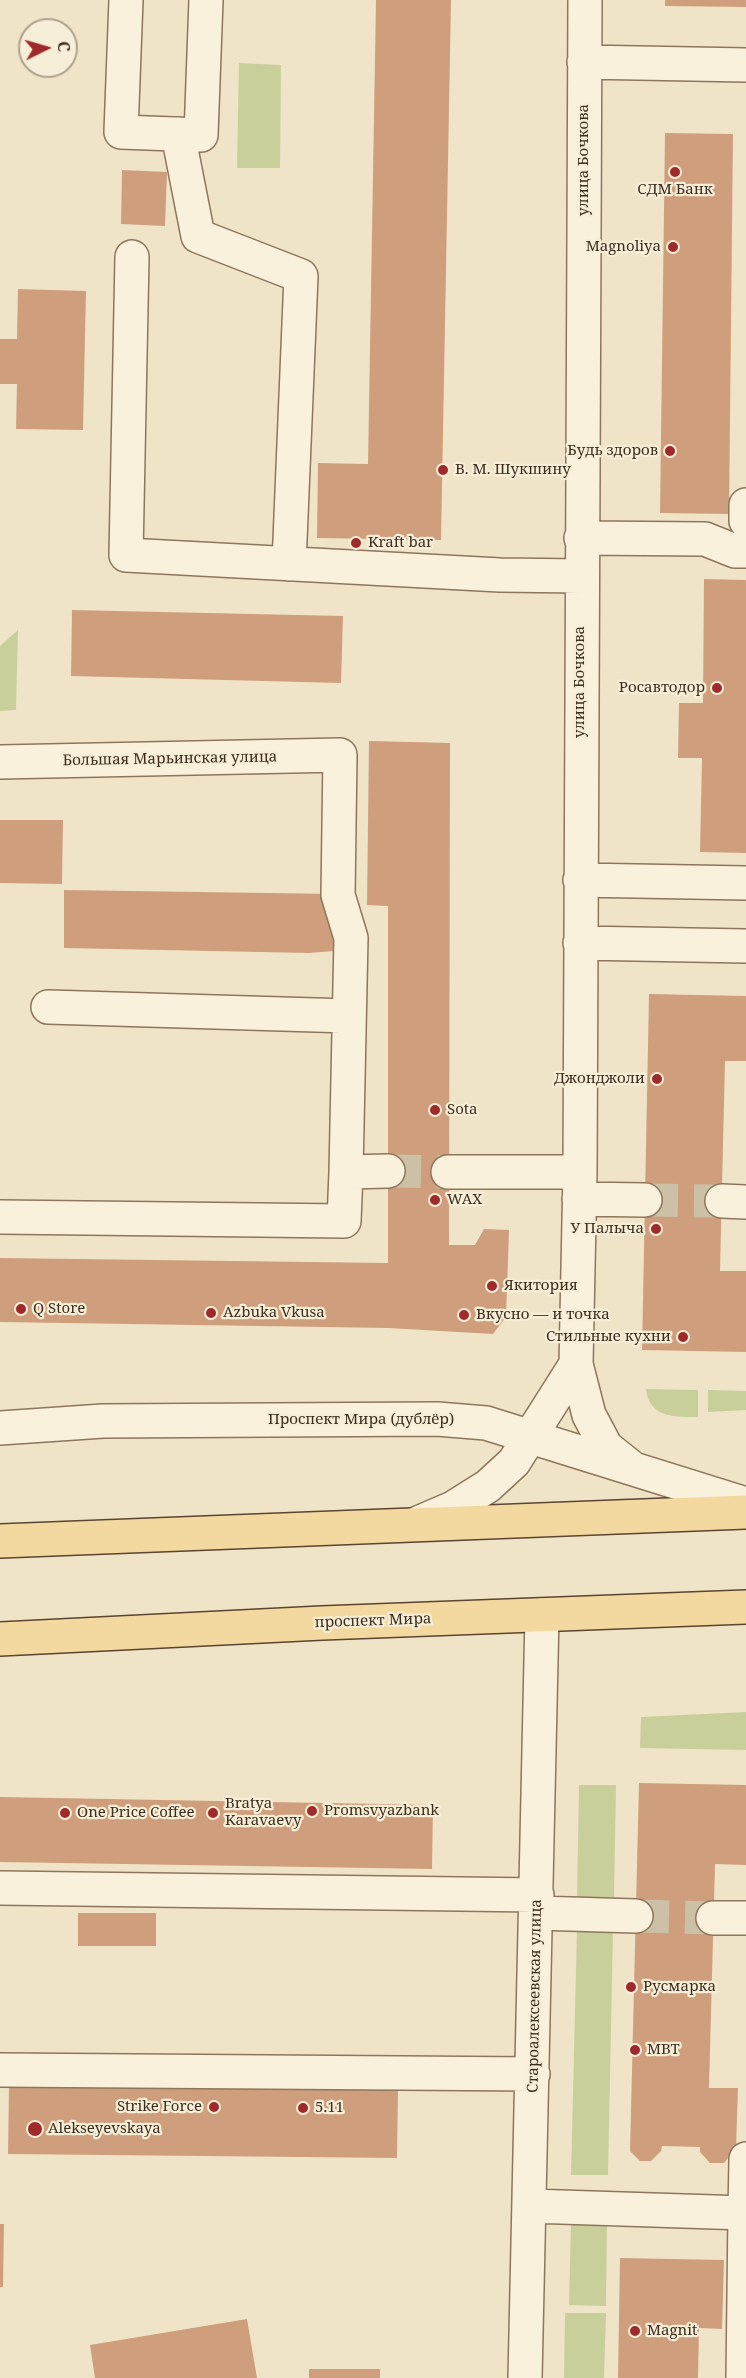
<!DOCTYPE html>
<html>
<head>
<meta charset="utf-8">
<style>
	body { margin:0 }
	#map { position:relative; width:746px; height:2378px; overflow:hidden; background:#f0e4c8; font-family:"Noto Serif",serif }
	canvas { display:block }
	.north { position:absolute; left:18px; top:18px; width:60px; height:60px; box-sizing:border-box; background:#f7eed8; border:2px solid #ada18e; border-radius:50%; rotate:85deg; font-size:16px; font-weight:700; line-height:24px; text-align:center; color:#3d2e20 }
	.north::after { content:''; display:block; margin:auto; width:21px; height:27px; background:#9e2a2b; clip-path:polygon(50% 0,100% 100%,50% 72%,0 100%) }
</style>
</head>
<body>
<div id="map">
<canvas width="746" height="2378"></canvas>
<div class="north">С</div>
</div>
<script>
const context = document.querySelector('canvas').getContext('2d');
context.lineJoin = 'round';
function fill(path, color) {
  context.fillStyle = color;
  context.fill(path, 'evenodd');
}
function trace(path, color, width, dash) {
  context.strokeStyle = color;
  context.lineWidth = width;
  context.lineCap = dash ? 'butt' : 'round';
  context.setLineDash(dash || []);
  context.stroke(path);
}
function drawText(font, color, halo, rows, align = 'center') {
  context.font = font + ' "Noto Serif",serif';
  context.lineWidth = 4.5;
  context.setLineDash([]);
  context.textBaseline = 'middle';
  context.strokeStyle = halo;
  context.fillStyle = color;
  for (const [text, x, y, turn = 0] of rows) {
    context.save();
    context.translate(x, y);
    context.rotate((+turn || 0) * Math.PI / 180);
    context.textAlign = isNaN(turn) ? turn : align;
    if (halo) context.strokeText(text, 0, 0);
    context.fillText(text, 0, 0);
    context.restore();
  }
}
fill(new Path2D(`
	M 239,63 L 281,65 L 280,168 L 237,168 Z
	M 18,630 L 16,710 L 0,711 L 0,646 Z
	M 646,1389 L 698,1390 L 698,1417 C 675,1417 649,1418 646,1389 Z
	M 708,1390 L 746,1391 L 746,1410 L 708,1412 Z
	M 746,1712 L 746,1750 L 640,1748 L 641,1717 Z
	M 579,1785 L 616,1785 L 614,1898 L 577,1897 Z
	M 577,1929 L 613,1930 L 608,2175 L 571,2175 Z
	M 571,2221 L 607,2222 L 606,2306 L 569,2305 Z
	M 565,2313 L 606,2313 L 604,2378 L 564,2378 Z`), '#c9cf9b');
fill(new Path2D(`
	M 376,0 L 451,0 L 441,540 L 317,538 L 318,463 L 368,464 Z
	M 665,0 L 746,0 L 746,7 L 665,6 Z
	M 665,133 L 733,134 L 729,514 L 660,513 Z
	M 122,170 L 167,172 L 165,226 L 121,224 Z
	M 18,289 L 86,291 L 83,430 L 16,429 L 17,384 L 0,384 L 0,339 L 17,339 Z
	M 704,579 L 746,580 L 746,853 L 700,852 L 702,758 L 678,758 L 679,703 L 703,703 Z
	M 72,610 L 343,616 L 341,683 L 71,676 Z
	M 369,741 L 450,743 L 449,1245 L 475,1245 L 484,1229 L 509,1230 L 506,1317 L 493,1334 L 388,1328 L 0,1322 L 0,1258 L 388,1263 L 388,906 L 367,905 Z
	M 0,820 L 63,820 L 62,884 L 0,883 Z
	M 64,890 L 335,894 L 334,951 L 309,953 L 64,948 Z
	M 649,994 L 746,996 L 746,1061 L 725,1061 L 720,1271 L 746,1271 L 746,1352 L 642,1350 Z
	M 639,1783 L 746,1785 L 746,1865 L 715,1864 L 709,2088 L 738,2088 L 736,2148 L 724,2163 L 710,2163 L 700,2152 L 700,2147 L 662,2146 L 661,2151 L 651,2161 L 640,2161 L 630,2151 Z
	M 0,1797 L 433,1805 L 432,1869 L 0,1862 Z
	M 78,1913 L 156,1913 L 156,1946 L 78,1946 Z
	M 9,2085 L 398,2089 L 397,2158 L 8,2154 Z
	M 0,2224 L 4,2224 L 3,2287 L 0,2287 Z
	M 620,2258 L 724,2260 L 722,2329 L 699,2328 L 698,2378 L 618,2378 Z
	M 247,2319 L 257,2378 L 95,2378 L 90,2345 Z
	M 309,2369 L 380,2369 L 380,2378 L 309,2378 Z`), '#cf9f7d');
trace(new Path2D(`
	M 388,1171 L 448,1172
	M 645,1200 L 722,1201
	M 636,1916 L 713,1918`), '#ccc0a6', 33, [33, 16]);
const minor = new Path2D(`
	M 126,0 L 121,132 L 201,135 L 206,0
	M 585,0 L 580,1172 L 576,1364 L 589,1415 L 606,1447 L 631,1467
	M 584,62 L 746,65
	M 178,134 L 198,236 L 301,276 L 289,564
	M 132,257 L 126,555 L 500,575 L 581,576
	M 746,521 L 746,505
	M 581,538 L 705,539 L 735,551 L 746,551
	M 0,762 L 340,755 L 338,895 L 351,938 L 346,1172
	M 580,880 L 746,883
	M 580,943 L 746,946
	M 48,1007 L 349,1016
	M 448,1172 L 580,1172
	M 579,1199 L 645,1200
	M 722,1201 L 746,1202
	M 0,1217 L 344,1221 L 346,1172 L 388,1171
	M 0,1428 L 103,1421 L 437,1419 L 486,1423 L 746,1504
	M 418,1523 L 453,1508 L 488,1486 L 514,1462 L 576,1364
	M 0,1888 L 537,1895
	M 537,1913 L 636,1916
	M 713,1918 L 746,1918
	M 0,2070 L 533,2074
	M 530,2206 L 745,2213 L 746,2159
	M 525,2378 L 542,1615
	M 743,2378 L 745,2213`);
const major = new Path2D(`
	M 0,1541 L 746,1512
	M 0,1639 L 322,1623 L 746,1607`);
trace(minor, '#8d765c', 36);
trace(major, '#5b4430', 36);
trace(minor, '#faf1dc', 33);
trace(major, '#f3d9a0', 33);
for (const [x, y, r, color] of [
	[675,172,6,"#9e2a2b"],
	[673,247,6,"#9e2a2b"],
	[670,451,6,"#9e2a2b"],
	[443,470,6,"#9e2a2b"],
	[356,543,6,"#9e2a2b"],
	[717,688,6,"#9e2a2b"],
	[657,1079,6,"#9e2a2b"],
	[435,1110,6,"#9e2a2b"],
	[435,1200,6,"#9e2a2b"],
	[656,1229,6,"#9e2a2b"],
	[492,1286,6,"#9e2a2b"],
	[21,1309,6,"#9e2a2b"],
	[211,1313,6,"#9e2a2b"],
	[464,1315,6,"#9e2a2b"],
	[683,1337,6,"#9e2a2b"],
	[312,1811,6,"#9e2a2b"],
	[65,1813,6,"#9e2a2b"],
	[213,1813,6,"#9e2a2b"],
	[631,1987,6,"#9e2a2b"],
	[635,2050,6,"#9e2a2b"],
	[214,2107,6,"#9e2a2b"],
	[303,2108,6,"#9e2a2b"],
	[35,2129,8,"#9e2a2b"],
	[635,2331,6,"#9e2a2b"]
]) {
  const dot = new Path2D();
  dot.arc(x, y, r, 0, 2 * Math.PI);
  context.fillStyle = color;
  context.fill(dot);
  trace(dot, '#f7eed8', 2);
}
drawText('15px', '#3d2e20', '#f7eed8', [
	["улица Бочкова",584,160,-90],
	["улица Бочкова",580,682,-90],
	["Большая Марьинская улица",170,759,-1],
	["Проспект Мира (дублёр)",361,1420],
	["проспект Мира",373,1621,-2],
	["Староалексеевская улица",535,1996,-89]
]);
drawText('15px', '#3d2e20', '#f7eed8', [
	["СДМ Банк",675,190,"center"],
	["Magnoliya",661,247,"right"],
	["Будь здоров",658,451,"right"],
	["В. М. Шукшину",455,470],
	["Kraft bar",368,543],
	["Росавтодор",705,688,"right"],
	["Джонджоли",645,1079,"right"],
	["Sota",447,1110],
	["WAX",447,1200],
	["У Палыча",644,1229,"right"],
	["Якитория",504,1286],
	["Q Store",33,1309],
	["Azbuka Vkusa",223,1313],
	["Вкусно — и точка",476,1315],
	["Стильные кухни",671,1337,"right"],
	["Bratya",225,1804],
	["Karavaevy",225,1821],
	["Promsvyazbank",324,1811],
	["One Price Coffee",77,1813],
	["Русмарка",643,1987],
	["MBT",647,2050],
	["Strike Force",202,2107,"right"],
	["5.11",315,2108],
	["Alekseyevskaya",48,2129],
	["Magnit",647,2331]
], 'left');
</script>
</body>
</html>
